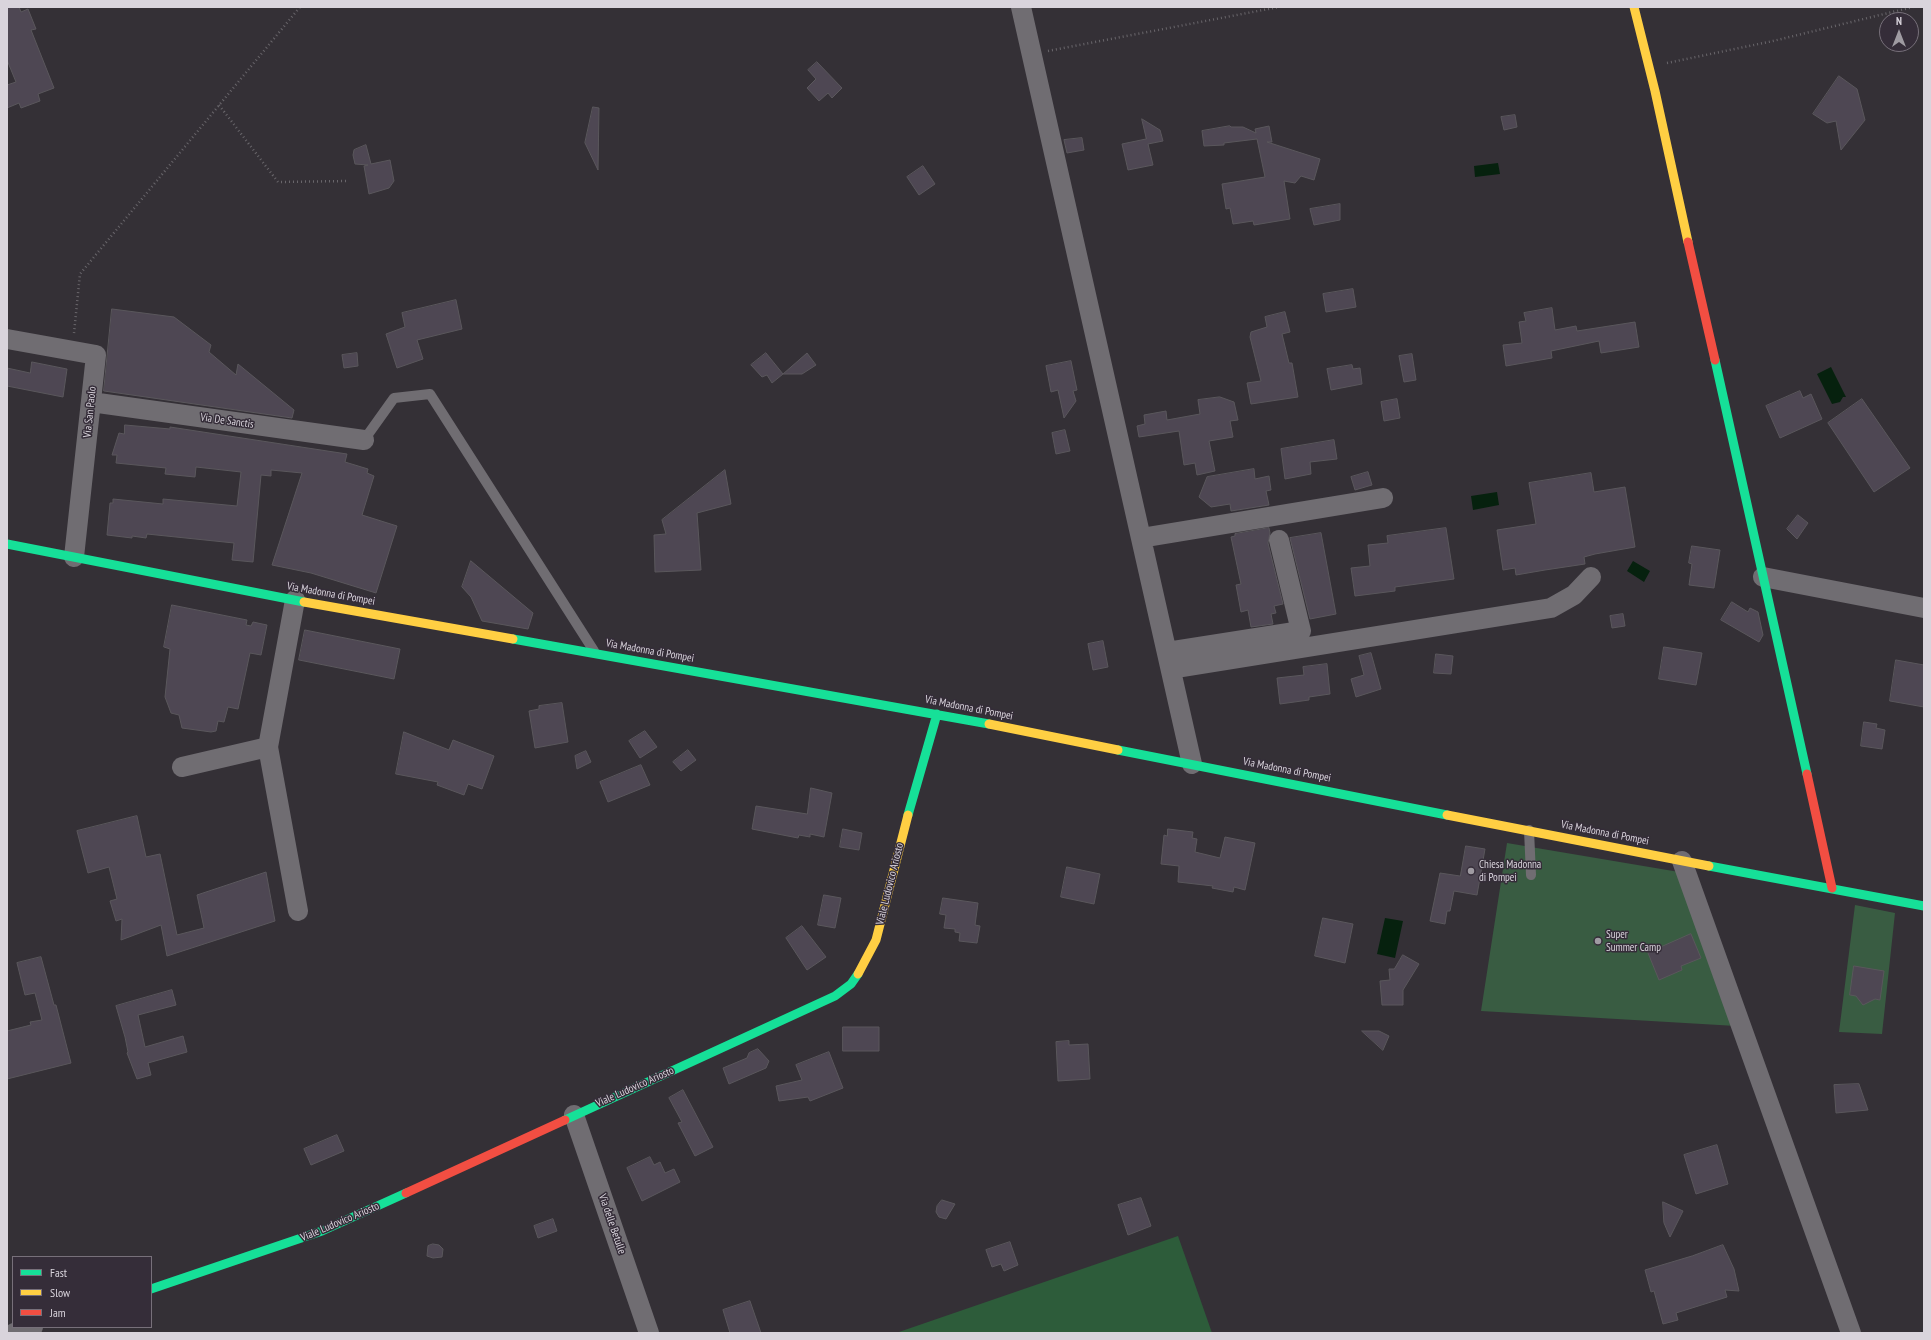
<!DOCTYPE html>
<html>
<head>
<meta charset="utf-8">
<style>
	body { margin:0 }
	#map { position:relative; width:1931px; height:1340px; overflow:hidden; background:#343036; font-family:"PT Sans Narrow",sans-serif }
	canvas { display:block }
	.frame { position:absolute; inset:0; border:8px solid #d9d4dc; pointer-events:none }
	.legend { position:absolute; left:12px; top:1256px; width:140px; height:72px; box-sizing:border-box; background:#352d39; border:1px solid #77707a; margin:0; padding:5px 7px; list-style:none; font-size:12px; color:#d9d4dc }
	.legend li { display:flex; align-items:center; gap:8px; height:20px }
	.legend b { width:20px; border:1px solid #77707a }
	.north { position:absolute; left:1879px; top:12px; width:40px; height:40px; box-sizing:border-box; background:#352d39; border:1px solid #77707a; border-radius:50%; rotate:0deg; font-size:11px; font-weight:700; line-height:16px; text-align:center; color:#d9d4dc }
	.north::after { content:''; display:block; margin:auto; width:14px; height:18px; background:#9f9ba2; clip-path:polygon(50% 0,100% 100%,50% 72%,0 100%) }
</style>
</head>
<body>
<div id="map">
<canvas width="1931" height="1340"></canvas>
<div class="frame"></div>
<ul class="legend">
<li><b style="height:5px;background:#16e098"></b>Fast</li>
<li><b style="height:5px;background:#ffcf43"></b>Slow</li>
<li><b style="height:5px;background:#f24e42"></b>Jam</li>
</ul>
<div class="north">N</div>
</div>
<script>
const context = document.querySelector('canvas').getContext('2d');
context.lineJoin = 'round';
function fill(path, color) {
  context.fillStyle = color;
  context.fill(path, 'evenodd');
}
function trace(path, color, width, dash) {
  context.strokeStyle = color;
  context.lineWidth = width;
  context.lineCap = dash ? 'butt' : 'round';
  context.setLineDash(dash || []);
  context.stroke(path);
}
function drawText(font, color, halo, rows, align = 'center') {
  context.font = font + ' "PT Sans Narrow",sans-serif';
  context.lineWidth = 3;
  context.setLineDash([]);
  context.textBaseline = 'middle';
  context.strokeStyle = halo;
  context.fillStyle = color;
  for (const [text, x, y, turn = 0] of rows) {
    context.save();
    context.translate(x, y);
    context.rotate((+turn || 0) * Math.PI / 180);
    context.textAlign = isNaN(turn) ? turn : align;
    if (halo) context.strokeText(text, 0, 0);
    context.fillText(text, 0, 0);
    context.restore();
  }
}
fill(new Path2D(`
	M 1507,843 L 1679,872 L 1736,1026 L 1481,1011 Z
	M 1855,905 L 1895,913 L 1882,1034 L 1839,1032 Z`), '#395c42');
fill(new Path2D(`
	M 1178,1236 L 1212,1333 L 896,1333 Z`), '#2d5c3a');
fill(new Path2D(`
	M 1498,163 L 1500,174 L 1475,177 L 1474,166 Z
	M 1831,367 L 1846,397 L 1843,397 L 1840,402 L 1832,404 L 1817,374 Z
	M 1497,492 L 1499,505 L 1473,510 L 1471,496 Z
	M 1633,561 L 1650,571 L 1644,582 L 1627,571 Z
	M 1385,918 L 1403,921 L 1395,958 L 1377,954 Z`), '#06210e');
const building = new Path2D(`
	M 7,7 L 19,7 L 21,12 L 28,9 L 36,29 L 31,30 L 54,88 L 38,94 L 40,101 L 21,108 L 19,103 L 7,108 L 7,85 L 16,82 L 7,60 Z
	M 817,62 L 842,88 L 832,98 L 828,93 L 819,101 L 807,88 L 816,79 L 808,70 Z
	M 1839,76 L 1857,89 L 1865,120 L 1841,150 L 1836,121 L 1827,123 L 1813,114 Z
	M 593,107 L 599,108 L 598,170 L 585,143 Z
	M 1515,115 L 1517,127 L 1504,130 L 1501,117 Z
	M 1142,119 L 1160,130 L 1163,141 L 1148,144 L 1153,165 L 1128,170 L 1122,144 L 1146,139 Z
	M 1230,126 L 1231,127 L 1243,127 L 1256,133 L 1255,129 L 1269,126 L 1272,142 L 1267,142 L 1320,159 L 1314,180 L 1301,176 L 1295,183 L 1284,181 L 1290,219 L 1254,225 L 1253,221 L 1233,224 L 1230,208 L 1226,209 L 1222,184 L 1265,177 L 1257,139 L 1224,143 L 1224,145 L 1204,146 L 1202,131 Z
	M 1082,138 L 1084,150 L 1067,153 L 1064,140 Z
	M 366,145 L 371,164 L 390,160 L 394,181 L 389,188 L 369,194 L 364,166 L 368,165 L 355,164 L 353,155 L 354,150 Z
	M 923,166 L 935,184 L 919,195 L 907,177 Z
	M 1340,204 L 1340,220 L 1314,225 L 1310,209 Z
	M 1353,289 L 1356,307 L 1326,312 L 1323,294 Z
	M 456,300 L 462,329 L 417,340 L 423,359 L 397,368 L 386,334 L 405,327 L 402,313 Z
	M 1552,308 L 1555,330 L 1576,326 L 1577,331 L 1635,322 L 1639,347 L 1601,353 L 1599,341 L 1551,351 L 1552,358 L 1506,366 L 1503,345 L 1522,343 L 1519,322 L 1526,321 L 1524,313 Z
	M 112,309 L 174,317 L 211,345 L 209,352 L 236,375 L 238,364 L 294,410 L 292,418 L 104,391 Z
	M 1285,312 L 1290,332 L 1282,334 L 1289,363 L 1292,363 L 1298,397 L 1251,404 L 1247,383 L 1261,381 L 1250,337 L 1251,332 L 1267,327 L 1265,317 Z
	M 357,353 L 358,366 L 344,368 L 342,355 Z
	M 766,353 L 783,374 L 807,353 L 816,365 L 802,374 L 783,374 L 772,383 L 767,375 L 762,377 L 751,365 Z
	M 1412,354 L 1416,380 L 1404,382 L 1399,356 Z
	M 1071,361 L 1077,390 L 1073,391 L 1076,401 L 1064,418 L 1058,390 L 1051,392 L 1046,366 Z
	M 32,362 L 67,369 L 63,397 L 7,386 L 7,368 L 30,373 Z
	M 1352,365 L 1353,369 L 1360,368 L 1362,384 L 1331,390 L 1327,369 Z
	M 1800,391 L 1803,398 L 1811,394 L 1822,419 L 1780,438 L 1766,406 Z
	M 1220,397 L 1234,402 L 1238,420 L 1230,421 L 1233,437 L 1209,441 L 1215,471 L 1197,475 L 1195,463 L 1184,465 L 1179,431 L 1139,437 L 1137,426 L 1145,424 L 1144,415 L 1166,411 L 1167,420 L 1200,414 L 1198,400 Z
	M 1397,399 L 1400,418 L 1384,421 L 1381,402 Z
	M 1862,399 L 1910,468 L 1874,492 L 1828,423 Z
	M 125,425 L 170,429 L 170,427 L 347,454 L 345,462 L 368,469 L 367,473 L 374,476 L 362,515 L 397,526 L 376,593 L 311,573 L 272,565 L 302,473 L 271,470 L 271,476 L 261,475 L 253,562 L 232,560 L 234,543 L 147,534 L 146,538 L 132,536 L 132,538 L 107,535 L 110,503 L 113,503 L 113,499 L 163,504 L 163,499 L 237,506 L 241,472 L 196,467 L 195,477 L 165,474 L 166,468 L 116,463 L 117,455 L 112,455 L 119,433 L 124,434 Z
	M 1065,430 L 1070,451 L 1056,454 L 1052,433 Z
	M 1334,440 L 1337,459 L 1310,462 L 1311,474 L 1285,479 L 1281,449 Z
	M 1254,469 L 1255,479 L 1269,476 L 1271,490 L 1266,491 L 1269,505 L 1231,511 L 1230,504 L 1211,507 L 1199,497 L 1207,477 Z
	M 725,470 L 731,504 L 697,513 L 701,570 L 655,572 L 654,535 L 666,534 L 662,520 Z
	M 1368,472 L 1372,485 L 1355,490 L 1351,477 Z
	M 1591,473 L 1594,492 L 1625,487 L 1635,547 L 1595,554 L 1584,557 L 1585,564 L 1545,570 L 1516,575 L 1515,568 L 1503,570 L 1497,530 L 1536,524 L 1529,483 Z
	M 1798,515 L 1808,523 L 1797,539 L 1787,529 Z
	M 1269,528 L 1270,533 L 1268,543 L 1283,604 L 1274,606 L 1276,613 L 1271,614 L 1273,624 L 1251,627 L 1248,610 L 1241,612 L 1236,585 L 1241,584 L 1231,537 L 1235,536 L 1235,534 Z
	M 1446,528 L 1454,579 L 1395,587 L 1395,591 L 1355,596 L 1351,568 L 1370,566 L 1368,545 L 1388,543 L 1387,536 Z
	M 1321,533 L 1336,614 L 1310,619 L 1290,538 Z
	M 1692,546 L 1720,550 L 1714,588 L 1689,585 L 1692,564 L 1689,563 Z
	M 471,561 L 533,613 L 528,629 L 482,621 L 471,597 L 462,587 Z
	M 1732,602 L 1748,612 L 1750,608 L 1758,612 L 1763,635 L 1759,642 L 1721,620 Z
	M 172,605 L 247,620 L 246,625 L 251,626 L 253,622 L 267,625 L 261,655 L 250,653 L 238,709 L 228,707 L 224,722 L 218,721 L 216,731 L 211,732 L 182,728 L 179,715 L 171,713 L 165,697 L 170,649 L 164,647 Z
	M 1623,614 L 1625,626 L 1612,628 L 1610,616 Z
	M 305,630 L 400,649 L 394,679 L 299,660 Z
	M 1103,641 L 1108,667 L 1093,670 L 1088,644 Z
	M 1664,647 L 1702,653 L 1696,685 L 1659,679 Z
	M 1371,653 L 1381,689 L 1356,697 L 1351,679 L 1364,675 L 1359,656 Z
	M 1436,654 L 1453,656 L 1451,674 L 1434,673 Z
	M 1896,660 L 1924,665 L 1924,707 L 1890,701 Z
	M 1327,664 L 1330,694 L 1309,697 L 1309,700 L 1280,704 L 1277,678 L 1304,675 L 1303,667 Z
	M 562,703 L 568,742 L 535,748 L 529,711 L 539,709 L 539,706 Z
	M 1864,722 L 1877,724 L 1876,728 L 1885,730 L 1882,749 L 1861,746 Z
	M 645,731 L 657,747 L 640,758 L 629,741 Z
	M 404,732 L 449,750 L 453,740 L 494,756 L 482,789 L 468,784 L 464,795 L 437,785 L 438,782 L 396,774 Z
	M 688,750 L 696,760 L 681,771 L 673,762 Z
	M 586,751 L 591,762 L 577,769 L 575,756 Z
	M 641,765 L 650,785 L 608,802 L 600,782 Z
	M 811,788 L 832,793 L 824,837 L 810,834 L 810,837 L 799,835 L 798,838 L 752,829 L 756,806 L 807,814 Z
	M 137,816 L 146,857 L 160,854 L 177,935 L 204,928 L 197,895 L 266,872 L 275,921 L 167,956 L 161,925 L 121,940 L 122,919 L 116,921 L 110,901 L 117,899 L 109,867 L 88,873 L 77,831 Z
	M 843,829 L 862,833 L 859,850 L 840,847 Z
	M 1168,829 L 1193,832 L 1192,838 L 1197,839 L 1195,852 L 1220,858 L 1225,837 L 1255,843 L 1245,890 L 1234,887 L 1233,892 L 1212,888 L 1213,886 L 1178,882 L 1179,866 L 1161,864 L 1164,835 L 1167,836 Z
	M 1466,846 L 1485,849 L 1477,895 L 1454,891 L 1450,911 L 1447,911 L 1445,924 L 1430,921 L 1440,873 L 1460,876 Z
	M 1067,867 L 1100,874 L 1094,904 L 1061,897 Z
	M 824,895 L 841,898 L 835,928 L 818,925 Z
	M 943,898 L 978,903 L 975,925 L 980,926 L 977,943 L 959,941 L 960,933 L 955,932 L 955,929 L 944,928 L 946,915 L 940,914 Z
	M 1323,918 L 1353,924 L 1345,963 L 1315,956 Z
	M 802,926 L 826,957 L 807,970 L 786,938 Z
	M 1691,934 L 1701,958 L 1681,966 L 1682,970 L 1659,980 L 1648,953 Z
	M 1403,955 L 1419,964 L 1403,990 L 1403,1005 L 1382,1005 L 1380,981 L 1390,980 L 1389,969 L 1394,969 Z
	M 41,957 L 54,1005 L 56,1005 L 71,1063 L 7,1079 L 7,1031 L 31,1025 L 30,1022 L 42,1020 L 35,993 L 25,995 L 17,963 Z
	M 1854,966 L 1884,971 L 1880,1000 L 1875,999 L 1863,1005 L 1856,996 L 1850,995 Z
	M 172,990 L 176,1005 L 138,1015 L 145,1047 L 183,1036 L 187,1052 L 148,1063 L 151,1075 L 137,1079 L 127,1053 L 128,1052 L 125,1037 L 116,1006 Z
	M 843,1027 L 879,1027 L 879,1051 L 843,1051 Z
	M 1362,1031 L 1379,1031 L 1389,1036 L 1383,1050 Z
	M 1069,1041 L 1069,1045 L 1088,1044 L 1090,1079 L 1058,1081 L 1056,1042 Z
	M 758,1049 L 769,1061 L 766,1068 L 729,1084 L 723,1068 L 747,1058 L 749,1053 Z
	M 829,1052 L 843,1088 L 810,1101 L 808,1097 L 779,1101 L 776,1086 L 802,1080 L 796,1065 Z
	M 1859,1084 L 1868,1110 L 1836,1113 L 1834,1085 Z
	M 683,1090 L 713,1147 L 695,1156 L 678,1123 L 682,1122 L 669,1098 Z
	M 337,1135 L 344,1151 L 311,1165 L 304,1149 Z
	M 1717,1145 L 1728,1184 L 1696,1194 L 1684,1155 Z
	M 650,1157 L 654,1165 L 660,1162 L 665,1173 L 674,1169 L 680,1182 L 642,1201 L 627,1168 Z
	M 1141,1198 L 1151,1226 L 1128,1235 L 1118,1205 Z
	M 942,1200 L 955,1204 L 946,1219 L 939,1217 L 936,1212 L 937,1206 Z
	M 1663,1202 L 1683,1211 L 1670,1237 L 1664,1223 Z
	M 553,1219 L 557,1231 L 538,1238 L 534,1226 Z
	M 1010,1242 L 1018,1265 L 1004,1271 L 1001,1264 L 992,1267 L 986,1250 Z
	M 433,1244 L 439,1245 L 443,1249 L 442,1257 L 433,1258 L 427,1256 L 428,1246 Z
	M 1723,1245 L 1734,1269 L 1739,1291 L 1725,1290 L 1727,1297 L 1676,1313 L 1678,1320 L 1663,1324 L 1654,1291 L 1651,1292 L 1645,1270 L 1692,1256 Z
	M 750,1301 L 761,1333 L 730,1333 L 723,1310 Z`);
fill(building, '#4e4753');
trace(building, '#5a575c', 1);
trace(new Path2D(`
	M 1048,51 L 1279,7
	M 1667,63 L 1773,41 L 1913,7
	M 219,105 L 278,182 L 348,181
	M 74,333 L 80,274 L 300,7`), '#69666b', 2.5, [1, 3]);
trace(new Path2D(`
	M 364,440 L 394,398 L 430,394 L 594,651
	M 1529,830 L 1531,875`), '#706d72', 10);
trace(new Path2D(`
	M 1021,7 L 1192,764
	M 7,339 L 96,355 L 74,557
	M 91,402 L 364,440
	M 1141,538 L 1383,498
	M 1763,577 L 1924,608
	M 295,600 L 268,747 L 298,911
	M 1167,652 L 1301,631 L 1279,540
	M 1171,669 L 1551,608 L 1574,595 L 1591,577
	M 182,767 L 268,747
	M 1682,861 L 1851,1333
	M 574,1115 L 649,1333
	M 14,1333 L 33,1327`), '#706d72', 20);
trace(new Path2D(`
	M 1715,360 L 1807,774
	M 7,544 L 304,602
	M 513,639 L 989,724
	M 1118,750 L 1447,815
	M 908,815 L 937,714
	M 1709,866 L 1924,906
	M 565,1120 L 835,996 L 851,984 L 858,974
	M 151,1289 L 322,1231 L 406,1193`), '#16e098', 9);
trace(new Path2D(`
	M 1634,7 L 1655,91 L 1688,242
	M 304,602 L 513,639
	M 989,724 L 1118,750
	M 1447,815 L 1709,866
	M 858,974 L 876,940 L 908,815`), '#ffcf43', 9);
trace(new Path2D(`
	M 1688,242 L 1715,360
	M 1807,774 L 1832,888
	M 406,1193 L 565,1120`), '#f24e42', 9);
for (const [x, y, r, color] of [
	[1471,871,4,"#9f9ba2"],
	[1598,941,4,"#9f9ba2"]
]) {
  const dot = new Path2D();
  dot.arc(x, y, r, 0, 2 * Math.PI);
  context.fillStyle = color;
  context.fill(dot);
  trace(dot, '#352d39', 1.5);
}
drawText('11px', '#d9d4dc', '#352d39', [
	["Via San Paolo",90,412,-84],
	["Via De Sanctis",227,421,8],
	["Via Madonna di Pompei",331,594,10],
	["Via Madonna di Pompei",650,651,10],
	["Via Madonna di Pompei",969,708,11],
	["Via Madonna di Pompei",1287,770,11],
	["Via Madonna di Pompei",1605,833,11],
	["Viale Ludovico Ariosto",890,884,-76],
	["Viale Ludovico Ariosto",635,1087,-24],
	["Viale Ludovico Ariosto",340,1222,-23],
	["Via delle Betulle",612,1224,71]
]);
drawText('11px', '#d9d4dc', '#352d39', [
	["Chiesa Madonna",1479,865],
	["di Pompei",1479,878],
	["Super",1606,935],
	["Summer Camp",1606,948]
], 'left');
</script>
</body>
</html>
